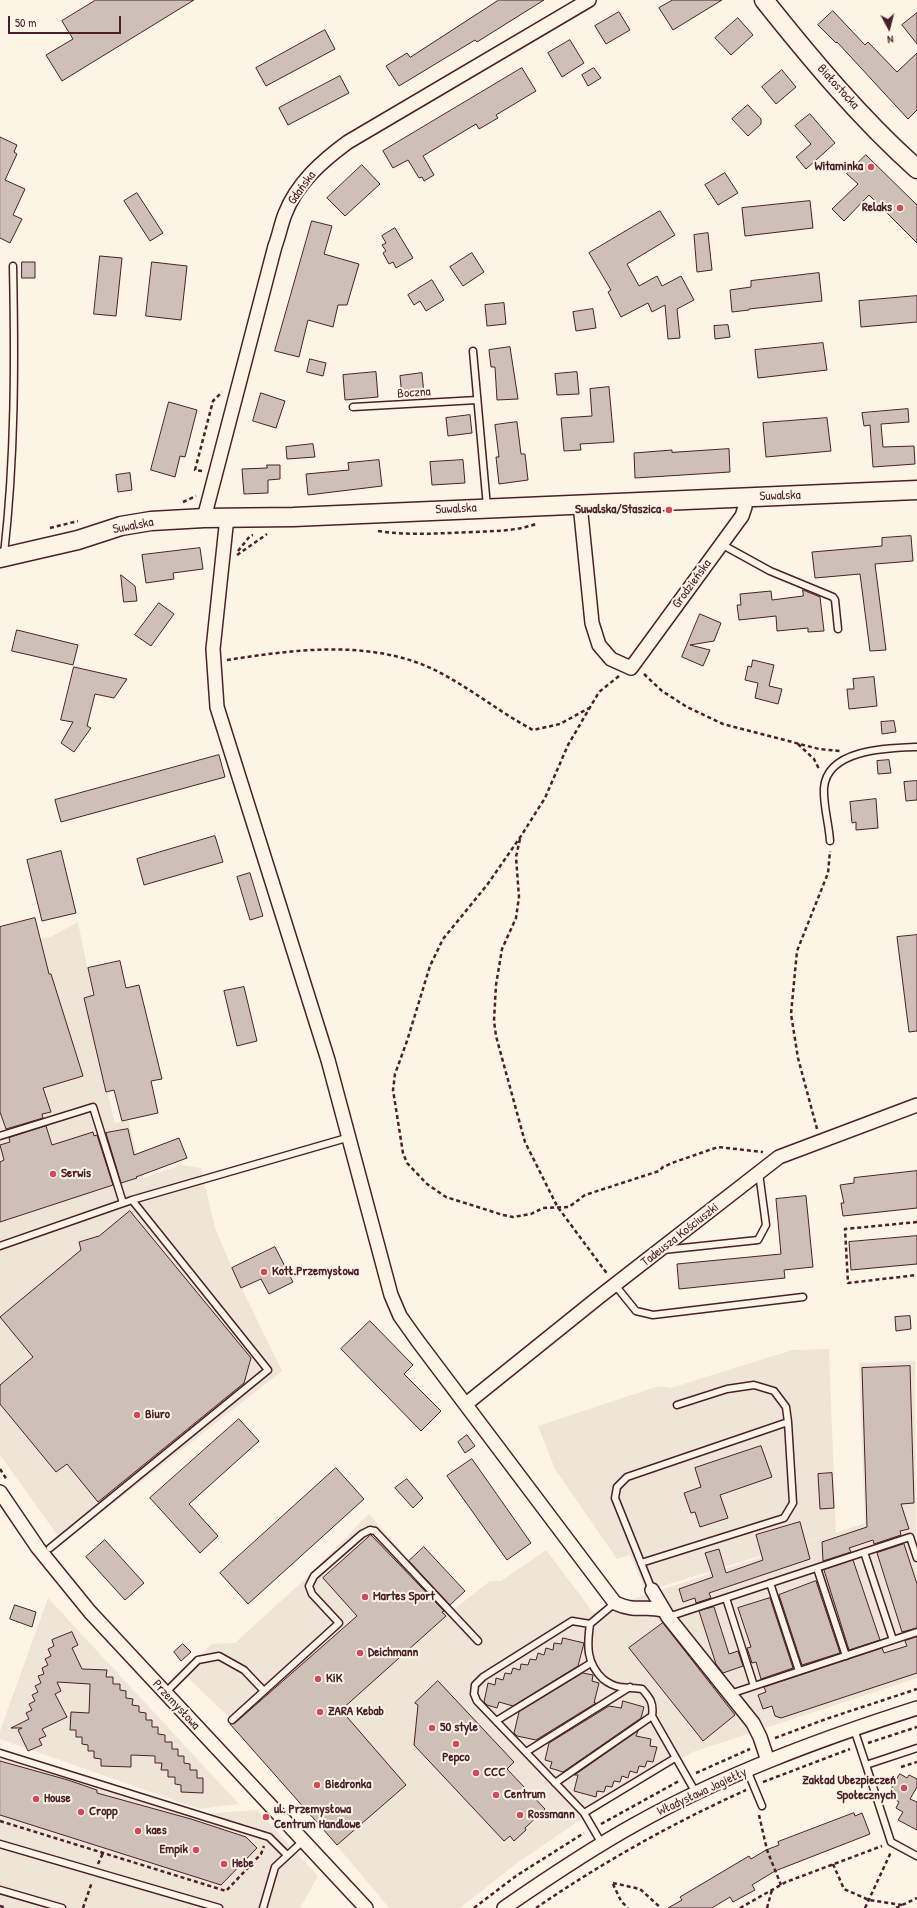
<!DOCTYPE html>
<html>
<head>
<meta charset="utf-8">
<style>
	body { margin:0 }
	#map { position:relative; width:917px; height:1908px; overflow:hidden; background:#fcf5e5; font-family:"Patrick Hand",sans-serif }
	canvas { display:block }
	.north { position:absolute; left:869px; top:8px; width:40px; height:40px; -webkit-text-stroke:3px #fcf5e5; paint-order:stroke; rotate:173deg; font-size:11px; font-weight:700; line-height:16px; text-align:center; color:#4a1f2b }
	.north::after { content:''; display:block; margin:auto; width:14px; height:18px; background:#4a1f2b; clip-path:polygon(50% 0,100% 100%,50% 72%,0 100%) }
	.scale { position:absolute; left:8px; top:16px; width:113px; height:18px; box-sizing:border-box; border:2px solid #4a1f2b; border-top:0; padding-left:5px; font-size:12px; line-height:14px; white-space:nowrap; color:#4a1f2b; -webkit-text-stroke:3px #fcf5e5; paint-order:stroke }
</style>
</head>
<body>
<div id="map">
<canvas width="917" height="1908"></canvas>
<div class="north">N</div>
<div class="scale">50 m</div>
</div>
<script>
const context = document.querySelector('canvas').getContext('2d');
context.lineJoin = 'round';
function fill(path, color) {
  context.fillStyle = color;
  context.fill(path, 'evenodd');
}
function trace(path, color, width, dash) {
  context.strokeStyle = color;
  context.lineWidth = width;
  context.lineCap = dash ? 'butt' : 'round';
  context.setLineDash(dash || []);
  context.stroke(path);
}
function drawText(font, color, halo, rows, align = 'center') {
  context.font = font + ' "Patrick Hand",sans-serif';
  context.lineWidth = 4;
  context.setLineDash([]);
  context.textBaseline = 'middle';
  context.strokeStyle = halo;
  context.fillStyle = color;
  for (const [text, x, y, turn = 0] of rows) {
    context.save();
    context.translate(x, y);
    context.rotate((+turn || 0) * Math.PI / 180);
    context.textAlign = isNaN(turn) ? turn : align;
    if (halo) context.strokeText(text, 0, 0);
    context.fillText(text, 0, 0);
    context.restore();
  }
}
fill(new Path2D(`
	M 78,922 L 93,996 L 84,998 L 115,1123 L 128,1120 L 143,1178 L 181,1165 L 201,1168 L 215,1228 L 232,1268 L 282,1371 L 63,1543 L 0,1455 L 0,949 L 50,937 Z
	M 829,1349 L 836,1533 L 865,1523 L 859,1363 L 915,1361 L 917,1678 L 693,1752 L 583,1818 L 517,1863 L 460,1908 L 389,1908 L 232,1720 L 184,1674 L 211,1644 L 235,1643 L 306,1578 L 369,1514 L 453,1610 L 490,1581 L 501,1581 L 546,1550 L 593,1612 L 829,1535 L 646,1591 L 630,1555 L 617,1559 L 555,1469 L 538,1426 L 659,1386 L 671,1388 L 792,1350 Z
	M 48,1598 L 239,1804 L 199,1809 L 0,1739 L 0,1731 Z
	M 0,1748 L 203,1814 L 257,1810 L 318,1876 L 300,1908 L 0,1908 Z`), '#eee5d7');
const building = new Path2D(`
	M 96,0 L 194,0 L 62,81 L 46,55 L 73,39 L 62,21 Z
	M 499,0 L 544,0 L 477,42 L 475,40 L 399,86 L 386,66 L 407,53 L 410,57 Z
	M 673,0 L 722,0 L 673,30 L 659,8 Z
	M 833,11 L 865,45 L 868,42 L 897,72 L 917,53 L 917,110 L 908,119 L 837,42 L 836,43 L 818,25 Z
	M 619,12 L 630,30 L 606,44 L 595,26 Z
	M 917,13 L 917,44 L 902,25 Z
	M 738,18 L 753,35 L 731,55 L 715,38 Z
	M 325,30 L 335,49 L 266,86 L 256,68 Z
	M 570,40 L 584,63 L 562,77 L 548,53 Z
	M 522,68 L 536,91 L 496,115 L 498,118 L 479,129 L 476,124 L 423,156 L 434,175 L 424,181 L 422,177 L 419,178 L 408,160 L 393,168 L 383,151 Z
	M 594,68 L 601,78 L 588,86 L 582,75 Z
	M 782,70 L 796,87 L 776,104 L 762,87 Z
	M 340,76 L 349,93 L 288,125 L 279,108 Z
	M 748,105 L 761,119 L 761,124 L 748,136 L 732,119 Z
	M 810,114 L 835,143 L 806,169 L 796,157 L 811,144 L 795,126 Z
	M 0,137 L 17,145 L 14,152 L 17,154 L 5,180 L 25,189 L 13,215 L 22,219 L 10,243 L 0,238 Z
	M 866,155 L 917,205 L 917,243 L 869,195 L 844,221 L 832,209 L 858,184 L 847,174 Z
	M 362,165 L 380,184 L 345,216 L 327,198 Z
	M 725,173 L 738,193 L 718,205 L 705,185 Z
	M 137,193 L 163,233 L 150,241 L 124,201 Z
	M 810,201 L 813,228 L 745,236 L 742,208 Z
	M 660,211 L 675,235 L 627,264 L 639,286 L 657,276 L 662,286 L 681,276 L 694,300 L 677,309 L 680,338 L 668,339 L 665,305 L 652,312 L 648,303 L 621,317 L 608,292 L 611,290 L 589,253 Z
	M 312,221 L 332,226 L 324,254 L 359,264 L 347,305 L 338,305 L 333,327 L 308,320 L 299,357 L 275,351 Z
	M 395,228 L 413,258 L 396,268 L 393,262 L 389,264 L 383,253 L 386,251 L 382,245 L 386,243 L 382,236 Z
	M 708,233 L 712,270 L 697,272 L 694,235 Z
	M 472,253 L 484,272 L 463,286 L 450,267 Z
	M 100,256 L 122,258 L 116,316 L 94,314 Z
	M 22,262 L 35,262 L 35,278 L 22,278 Z
	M 152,262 L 187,266 L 181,320 L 146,316 Z
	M 819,273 L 822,301 L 749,309 L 749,310 L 732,312 L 730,290 L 751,287 L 751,281 Z
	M 432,280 L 444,300 L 426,311 L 420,301 L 414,305 L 408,295 Z
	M 917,296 L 917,322 L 861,327 L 859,301 Z
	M 504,303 L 506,324 L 487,326 L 485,305 Z
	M 593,309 L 596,328 L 576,331 L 573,312 Z
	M 728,325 L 730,337 L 715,339 L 714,326 Z
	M 823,343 L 827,370 L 758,378 L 755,350 Z
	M 510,347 L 518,399 L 497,400 L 495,367 L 491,367 L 489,350 Z
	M 310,359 L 326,363 L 323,376 L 307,372 Z
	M 376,372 L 378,397 L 345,400 L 343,375 Z
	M 577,372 L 579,394 L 557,395 L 555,374 Z
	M 422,373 L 424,394 L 402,396 L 400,376 Z
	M 609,387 L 614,442 L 580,444 L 581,450 L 564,451 L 561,418 L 592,416 L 590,389 Z
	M 261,393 L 285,401 L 276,428 L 253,421 Z
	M 169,402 L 197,410 L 185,457 L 180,456 L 175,477 L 151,470 Z
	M 908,409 L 909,422 L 881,424 L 883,447 L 914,446 L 915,464 L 873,467 L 870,425 L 864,426 L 862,413 Z
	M 470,415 L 472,433 L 448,436 L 446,418 Z
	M 827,418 L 831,451 L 766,457 L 763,423 Z
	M 517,422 L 521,454 L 525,454 L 528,480 L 499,484 L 496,457 L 499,457 L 495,425 Z
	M 313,444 L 315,457 L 287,459 L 286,447 Z
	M 729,449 L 730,472 L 635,478 L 634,453 L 672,450 L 672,452 Z
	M 379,460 L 382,486 L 308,495 L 306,474 L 349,470 L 348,463 Z
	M 463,460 L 465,483 L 432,485 L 430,462 Z
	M 267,465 L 280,465 L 280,479 L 268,480 L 268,493 L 244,494 L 242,469 L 267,468 Z
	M 130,473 L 132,490 L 118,492 L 116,475 Z
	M 911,536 L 913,561 L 875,564 L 886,650 L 870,651 L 860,574 L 815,578 L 812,552 L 882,546 L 882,538 Z
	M 200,548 L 203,569 L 173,573 L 174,579 L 146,583 L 142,555 Z
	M 121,575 L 135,586 L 137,601 L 124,602 Z
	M 803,590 L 820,597 L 824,631 L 808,632 L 808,628 L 777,631 L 776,616 L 739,620 L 737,605 L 741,605 L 740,594 L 771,591 L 772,600 L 803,596 Z
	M 159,603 L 174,614 L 151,646 L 135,635 Z
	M 700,614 L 721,623 L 714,641 L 690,645 L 710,650 L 703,666 L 682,657 Z
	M 17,630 L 78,645 L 73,665 L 12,651 Z
	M 753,660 L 774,665 L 769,686 L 782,689 L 778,704 L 755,698 L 758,683 L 745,680 L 748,666 L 751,667 Z
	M 74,667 L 127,679 L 114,698 L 95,694 L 87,726 L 91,728 L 74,752 L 61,743 L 73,722 L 61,720 Z
	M 874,677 L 877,706 L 849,709 L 847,689 L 854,689 L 853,679 Z
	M 894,721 L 896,732 L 882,734 L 881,722 Z
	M 219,755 L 225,777 L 61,822 L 55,800 Z
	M 889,760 L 891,773 L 878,774 L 877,761 Z
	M 917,781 L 917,800 L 906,801 L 904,782 Z
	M 876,799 L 878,828 L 856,830 L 856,822 L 852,823 L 850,802 Z
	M 215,836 L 223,862 L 144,885 L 137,859 Z
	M 61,851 L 76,913 L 42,921 L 27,860 Z
	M 250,873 L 263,916 L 250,920 L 237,877 Z
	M 35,918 L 49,974 L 51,974 L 83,1076 L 43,1088 L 51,1112 L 42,1114 L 43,1118 L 6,1129 L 0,1112 L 0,927 Z
	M 917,935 L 917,1031 L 909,1032 L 897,937 Z
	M 120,961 L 126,988 L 139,985 L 162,1079 L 151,1081 L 158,1113 L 122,1121 L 114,1090 L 106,1092 L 84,998 L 94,995 L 88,968 Z
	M 244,987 L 257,1041 L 237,1046 L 224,991 Z
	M 46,1126 L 52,1145 L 93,1132 L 94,1136 L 97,1135 L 113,1185 L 0,1222 L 0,1162 L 4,1160 L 0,1145 L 10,1142 L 9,1138 Z
	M 128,1129 L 134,1155 L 179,1138 L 187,1158 L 136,1177 L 137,1178 L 121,1183 L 106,1133 Z
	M 917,1171 L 917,1208 L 843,1216 L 841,1203 L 844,1203 L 840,1185 L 854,1183 L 854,1178 Z
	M 806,1196 L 813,1267 L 784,1270 L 785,1278 L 679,1289 L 677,1264 L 781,1254 L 776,1199 Z
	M 130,1211 L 251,1358 L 244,1383 L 98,1502 L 67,1464 L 56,1472 L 0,1404 L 0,1385 L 33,1357 L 0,1317 L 81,1250 L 79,1242 L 99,1236 Z
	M 917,1236 L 917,1264 L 851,1270 L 849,1242 Z
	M 275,1247 L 293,1282 L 269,1294 L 261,1279 L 241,1288 L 232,1268 Z
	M 910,1316 L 911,1329 L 896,1331 L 895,1317 Z
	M 370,1321 L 413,1365 L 404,1374 L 441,1411 L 421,1431 L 341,1349 Z
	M 910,1366 L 914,1503 L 901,1504 L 909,1529 L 900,1531 L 901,1535 L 874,1544 L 873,1540 L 849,1548 L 851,1552 L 823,1561 L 822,1542 L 867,1527 L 862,1368 Z
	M 239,1419 L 259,1441 L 189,1504 L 218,1536 L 200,1553 L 150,1498 Z
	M 467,1435 L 475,1446 L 465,1453 L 458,1442 Z
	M 761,1446 L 772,1477 L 720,1495 L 728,1518 L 700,1527 L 695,1512 L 691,1513 L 684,1493 L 701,1487 L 695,1468 Z
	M 472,1459 L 531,1543 L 507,1560 L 447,1476 Z
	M 336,1468 L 364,1499 L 248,1604 L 220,1573 Z
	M 832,1473 L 834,1508 L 820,1509 L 818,1474 Z
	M 407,1479 L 423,1498 L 413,1508 L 395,1488 Z
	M 800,1522 L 810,1559 L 709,1593 L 711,1598 L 696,1603 L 695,1598 L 683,1602 L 679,1589 L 713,1577 L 705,1553 L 719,1549 L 726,1573 L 763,1560 L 756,1535 Z
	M 371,1535 L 444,1611 L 442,1612 L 446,1616 L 341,1710 L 406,1785 L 337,1845 L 230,1724 L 235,1723 L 357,1616 L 323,1578 Z
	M 105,1540 L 144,1583 L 125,1600 L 86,1557 Z
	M 904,1544 L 917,1584 L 917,1628 L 902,1632 L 877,1553 Z
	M 424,1547 L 465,1591 L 450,1605 L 409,1561 Z
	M 853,1560 L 880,1640 L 849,1650 L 824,1570 Z
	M 816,1581 L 840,1653 L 802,1665 L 779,1595 Z
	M 770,1598 L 793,1668 L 761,1679 L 756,1662 L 752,1663 L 747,1648 L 751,1647 L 738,1608 Z
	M 15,1605 L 36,1612 L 32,1627 L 10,1619 Z
	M 714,1607 L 729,1654 L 738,1651 L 743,1666 L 723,1673 L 716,1664 L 699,1611 Z
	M 663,1623 L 735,1715 L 703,1741 L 629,1648 Z
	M 72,1632 L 78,1645 L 72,1648 L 82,1669 L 107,1670 L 106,1677 L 113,1677 L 113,1684 L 120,1684 L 120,1690 L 126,1691 L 126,1698 L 133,1699 L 132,1705 L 139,1706 L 139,1712 L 146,1713 L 146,1720 L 152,1720 L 152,1727 L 158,1727 L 158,1734 L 165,1735 L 165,1742 L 172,1742 L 172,1749 L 178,1749 L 178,1756 L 184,1756 L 184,1763 L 190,1764 L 190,1770 L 197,1770 L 197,1778 L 203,1778 L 203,1793 L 181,1792 L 181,1785 L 175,1784 L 175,1777 L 168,1777 L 168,1770 L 161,1770 L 162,1763 L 155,1763 L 155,1756 L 131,1755 L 131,1767 L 101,1766 L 101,1759 L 94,1758 L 94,1751 L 88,1751 L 88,1745 L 82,1744 L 82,1737 L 76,1737 L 76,1730 L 70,1730 L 71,1712 L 89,1713 L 90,1684 L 57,1682 L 61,1691 L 55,1694 L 67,1717 L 42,1729 L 46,1736 L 39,1739 L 42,1745 L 28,1751 L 18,1730 L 22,1728 L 11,1728 L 29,1719 L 26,1713 L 32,1710 L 29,1704 L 35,1701 L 32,1695 L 38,1692 L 35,1686 L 41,1683 L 38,1676 L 44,1674 L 42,1668 L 48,1665 L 45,1659 L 51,1656 L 48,1649 L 54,1646 L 52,1640 Z
	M 917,1637 L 917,1673 L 781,1718 L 775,1716 L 772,1706 L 763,1709 L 758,1695 L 766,1692 L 764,1687 L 882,1648 L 884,1653 L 907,1646 L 905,1641 Z
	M 563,1638 L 584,1643 L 578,1666 L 513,1706 L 499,1702 L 497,1708 L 487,1705 L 484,1702 L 488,1683 L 495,1685 L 496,1678 L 503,1680 L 505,1673 L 511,1674 L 513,1668 L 520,1670 L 521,1664 L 528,1665 L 530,1659 L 536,1660 L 538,1653 L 544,1655 L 546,1648 L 553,1650 L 554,1643 L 561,1644 Z
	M 183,1644 L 191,1652 L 181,1661 L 174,1652 Z
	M 583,1673 L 593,1675 L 592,1681 L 599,1683 L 594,1703 L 596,1703 L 536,1740 L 517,1736 L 514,1733 L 519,1712 Z
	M 438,1681 L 514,1762 L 507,1769 L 545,1809 L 525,1828 L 526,1830 L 514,1841 L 510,1836 L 504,1841 L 414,1745 L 418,1705 L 415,1703 Z
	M 623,1701 L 644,1707 L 641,1718 L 563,1772 L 550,1768 L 552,1762 L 545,1760 L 549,1743 L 609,1706 L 621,1708 Z
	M 638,1731 L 636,1736 L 651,1739 L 650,1746 L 657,1747 L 653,1762 L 647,1761 L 645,1767 L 639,1766 L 637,1773 L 630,1771 L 628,1778 L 622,1776 L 620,1782 L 614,1781 L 612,1787 L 606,1786 L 604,1792 L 597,1791 L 596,1797 L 574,1791 L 578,1775 L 575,1775 Z
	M 0,1761 L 68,1780 L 97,1790 L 97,1793 L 191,1819 L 246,1837 L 257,1848 L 221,1885 L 0,1815 Z
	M 900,1774 L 907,1778 L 909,1775 L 917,1779 L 917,1787 L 910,1799 L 917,1802 L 917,1830 L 898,1820 L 903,1812 L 896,1808 L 899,1802 L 888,1795 Z
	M 854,1813 L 855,1816 L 862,1813 L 870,1834 L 775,1871 L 752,1885 L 755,1890 L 733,1902 L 730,1897 L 712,1908 L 668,1908 L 682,1900 L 680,1897 L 749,1856 L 751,1859 L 766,1850 L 779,1845 L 778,1842 Z`);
fill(building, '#cfc0b7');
trace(building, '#4a1f2b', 1);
const lane = new Path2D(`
	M 473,351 L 487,507
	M 353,407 L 477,400
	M 721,544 L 770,571 L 833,597 L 835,600 L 838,629
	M 4,554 C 15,458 15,362 13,266
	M 830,841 C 829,824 823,805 824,788 C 827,749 888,748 917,747
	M 0,1136 L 93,1107 L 123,1203
	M 132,1200 L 350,1137
	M 0,1246 L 132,1200 L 268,1370 L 50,1548
	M 663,1250 L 758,1240 L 766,1225 L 759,1173
	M 615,1285 L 636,1311 L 653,1315 L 803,1297
	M 864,1552 L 893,1640
	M 641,1563 L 784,1518 L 793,1503 L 788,1422 L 786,1407 L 774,1391 L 754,1385 L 727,1389 L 677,1405
	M 817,1568 L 846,1656
	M 770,1583 L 799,1671
	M 652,1590 L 615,1498 L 617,1487 L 627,1477 L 788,1422
	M 726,1598 L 754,1686
	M 668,1617 L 910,1537 L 917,1558
	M 590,1624 C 587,1645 586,1663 603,1679 C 608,1683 614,1686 620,1687 C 627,1688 635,1688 642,1689 C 650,1698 654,1703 652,1716
	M 165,1693 L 198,1660 L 219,1656 L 244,1670 L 263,1690
	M 730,1694 L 917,1632
	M 232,1720 L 339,1623 L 312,1594 L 309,1586 L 314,1576 L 362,1534 L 370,1530 L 375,1531 L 478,1641
	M 496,1721 L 591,1663
	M 854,1729 L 866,1765 L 917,1748
	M 526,1752 L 630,1687
	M 0,1753 L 269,1837 L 287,1855
	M 866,1765 L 891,1842 L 917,1856
	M 747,1770 L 762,1806
	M 555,1783 L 652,1716 L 696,1793
	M 584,1813 L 675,1758
	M 0,1844 L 219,1908
	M 602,1844 L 584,1813 L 477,1701 L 474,1694 L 475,1685 L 483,1677 L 572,1621 L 590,1624 L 615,1603
	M 0,1890 L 62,1908
	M 263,1908 L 275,1867 L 303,1841`);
const street = new Path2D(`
	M 580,504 L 592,623 L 599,645 L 611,659 L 631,668 L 742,516 L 745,507 L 744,497
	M 227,517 L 213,649 L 217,707 L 328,1060 L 391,1295 L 400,1316 L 417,1340 L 615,1603 C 637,1613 643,1605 663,1610
	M 204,518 L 275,246 C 279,236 281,224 285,214 C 297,183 322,161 348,142 L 589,0
	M 466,1404 L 599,1297 L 779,1157 L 917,1105
	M 0,1492 L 38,1548 L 90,1612 L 366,1908
	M 652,1590 L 668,1617 L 753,1723 L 760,1737 L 768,1761
	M 504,1908 C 546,1879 589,1850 634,1825 C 723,1775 820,1739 917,1708`);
const secondary = new Path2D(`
	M 764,0 C 811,59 861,119 917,169
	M 0,558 L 78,540 L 121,526 L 151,521 L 204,518 L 293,517 L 917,490`);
trace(lane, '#4a1f2b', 9);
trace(street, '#4a1f2b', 16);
trace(secondary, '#4a1f2b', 21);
trace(new Path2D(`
	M 202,471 L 195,470 L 213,401 L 222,392
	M 183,502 L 196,496
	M 50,528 L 78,521
	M 378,531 C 411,536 441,533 474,532 C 495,531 516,531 536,524
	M 238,551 L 250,536 L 253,535
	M 237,555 L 267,534
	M 227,660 C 292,650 363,640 426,666 C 463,682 497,711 533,730 L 560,724 L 589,708
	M 644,674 L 662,691 L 687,707 L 723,724 L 819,749 L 840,751
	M 619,676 L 599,692 L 568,745 L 545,798 L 521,836 L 487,885 L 443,939 L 430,966 L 407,1041 L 395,1074 L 393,1090 L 403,1153 L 407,1163 L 427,1184 L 446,1197 L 503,1215 L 513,1217 L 531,1214 L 543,1208 L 569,1207 L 585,1195 L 659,1171 L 663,1167 L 672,1163 L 718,1147 L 763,1152
	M 798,744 L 814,759 L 819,769
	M 520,839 L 516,857 L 519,897 L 516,918 L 502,949 L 496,985 L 494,1021 L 496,1036 L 525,1142 L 557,1206 L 608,1275
	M 817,1129 L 798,1058 L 791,1014 L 797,951 L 828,873 L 830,851
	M 917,1222 L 845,1229 L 848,1283 L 917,1275
	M 0,1469 L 7,1480
	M 775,1738 L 826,1719 L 917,1689
	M 868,1743 L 917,1727
	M 901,1767 L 917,1762
	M 696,1773 L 750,1749
	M 763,1782 L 850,1749
	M 759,1815 L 767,1850 L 781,1885
	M 0,1821 L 226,1891 L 261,1854 L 264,1846
	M 601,1824 L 679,1781
	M 98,1864 L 103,1853
	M 833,1864 L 844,1889 L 869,1900 L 902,1905
	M 613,1883 L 640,1889 L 661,1908
	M 613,1884 L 621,1901 L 628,1908
	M 0,1906 L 6,1908
	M 83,1908 L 92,1882
	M 474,1908 L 516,1876 L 584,1833
	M 536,1908 C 603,1862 671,1824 746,1790
	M 740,1908 L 786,1882 L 882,1846
	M 767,1908 L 772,1890
	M 865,1908 L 891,1852
	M 896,1908 L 917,1898`), '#4a1f2b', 2.5, [4, 3]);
trace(lane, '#fcf5e5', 6);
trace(street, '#fcf5e5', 13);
trace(secondary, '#fcf5e5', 18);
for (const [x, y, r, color] of [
	[871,167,4,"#d1495b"],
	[900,208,4,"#d1495b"],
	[669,510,4,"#d1495b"],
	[53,1174,4,"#d1495b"],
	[264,1272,4,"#d1495b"],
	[137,1415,4,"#d1495b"],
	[365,1597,4,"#d1495b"],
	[360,1653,4,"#d1495b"],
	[318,1679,4,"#d1495b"],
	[320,1712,4,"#d1495b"],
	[432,1728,4,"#d1495b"],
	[456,1744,4,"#d1495b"],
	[476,1773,4,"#d1495b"],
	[317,1785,4,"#d1495b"],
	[904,1788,4,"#d1495b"],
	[496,1795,4,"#d1495b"],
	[36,1799,4,"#d1495b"],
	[81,1812,4,"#d1495b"],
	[520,1815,4,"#d1495b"],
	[266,1817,4,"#d1495b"],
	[138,1831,4,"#d1495b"],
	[196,1850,4,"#d1495b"],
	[224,1864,4,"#d1495b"]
]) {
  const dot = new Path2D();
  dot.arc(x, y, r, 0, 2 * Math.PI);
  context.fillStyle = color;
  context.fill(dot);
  trace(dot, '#fcf5e5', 1.5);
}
drawText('13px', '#4a1f2b', '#fcf5e5', [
	["Białostocka",838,87,48],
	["Gdańska",302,188,-54],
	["Boczna",414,393,-4],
	["Suwalska",780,496,-2],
	["Suwalska",456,509,-3],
	["Suwalska",133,526,-11],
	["Grodzieńska",692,584,-54],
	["Tadeusza Kościuszki",680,1235,-38],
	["Przemysłowa",176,1705,47],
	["Władysława Jagiełły",702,1792,-25]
]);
drawText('bold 13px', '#4a1f2b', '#fcf5e5', [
	["Witaminka",863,167,"right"],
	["Relaks",892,208,"right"],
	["Suwalska/Staszica",661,510,"right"],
	["Serwis",61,1174],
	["Kotł.Przemysłowa",272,1272],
	["Biuro",145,1415],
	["Martes Sport",373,1597],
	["Deichmann",368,1653],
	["KiK",326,1679],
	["ZARA Kebab",328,1712],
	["50 style",440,1728],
	["Pepco",456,1758,"center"],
	["CCC",484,1773],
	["Zakład Ubezpieczeń",896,1781,"right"],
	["Społecznych",896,1796,"right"],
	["Biedronka",325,1785],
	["Centrum",504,1795],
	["House",44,1799],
	["ul. Przemysłowa",274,1810],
	["Centrum Handlowe",274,1825],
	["Cropp",89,1812],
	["Rossmann",528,1815],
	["kaes",146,1831],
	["Empik",188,1850,"right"],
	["Hebe",232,1864]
], 'left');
</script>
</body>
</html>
